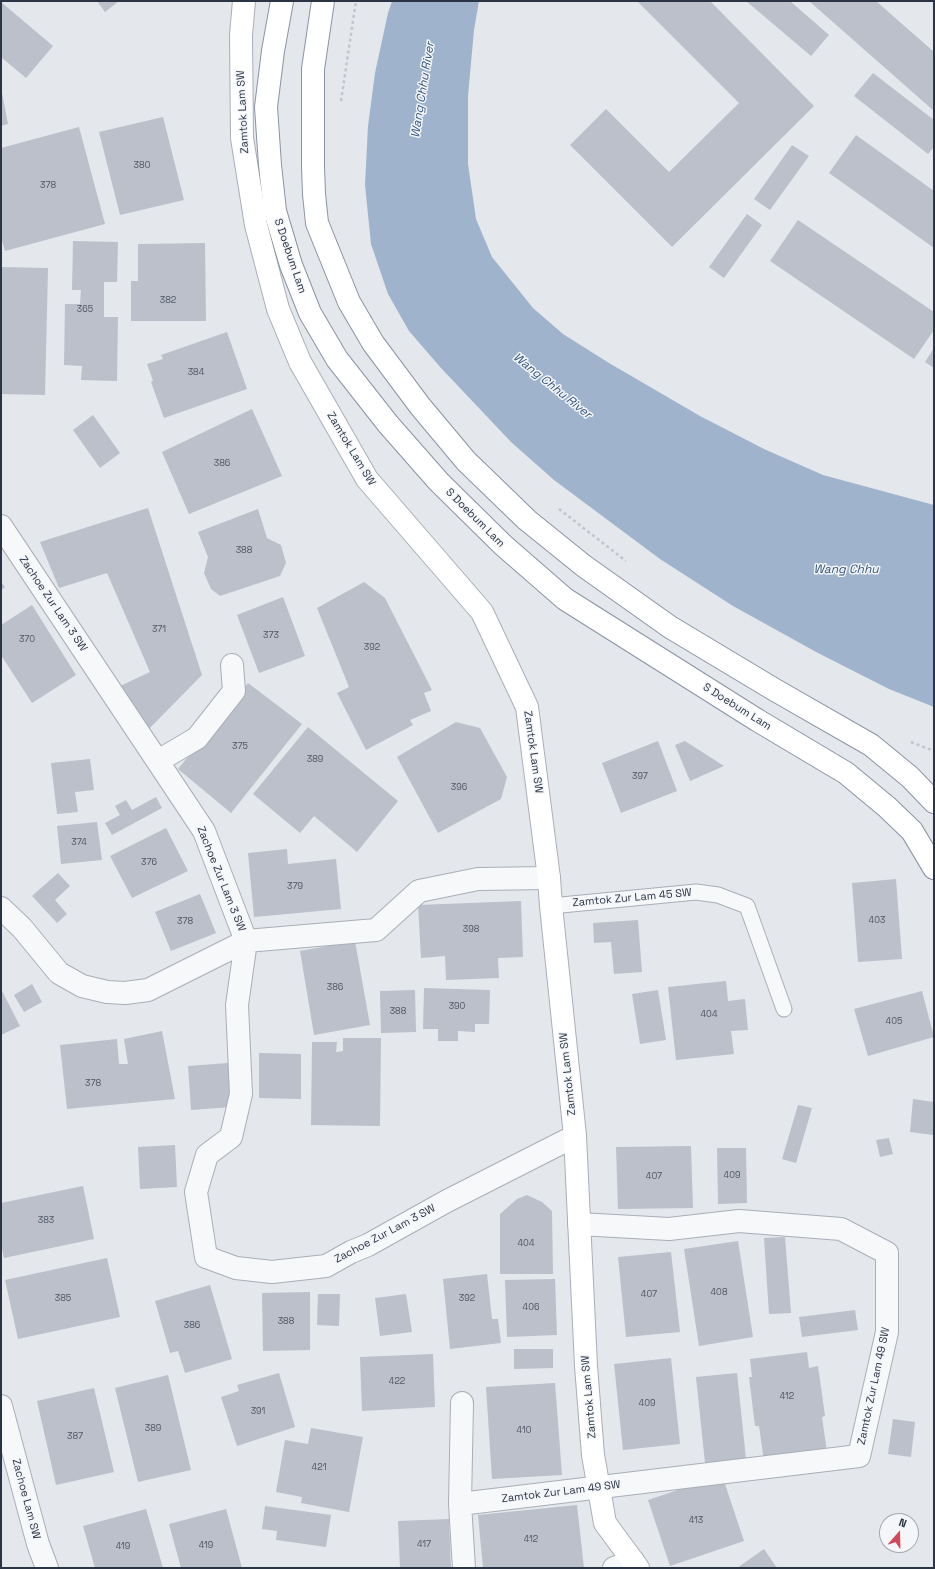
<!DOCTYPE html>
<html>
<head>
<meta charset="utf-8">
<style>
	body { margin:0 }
	#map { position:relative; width:935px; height:1569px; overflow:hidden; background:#e4e7ec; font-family:"Space Grotesk",sans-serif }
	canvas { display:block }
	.frame { position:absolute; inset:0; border:2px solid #2b3445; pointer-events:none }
	.north { position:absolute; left:879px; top:1513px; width:40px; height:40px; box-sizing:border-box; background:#f4f6f9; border:1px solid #a4a8b1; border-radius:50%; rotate:20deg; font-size:11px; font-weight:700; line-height:16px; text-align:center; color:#2b3445 }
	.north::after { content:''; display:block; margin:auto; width:14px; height:18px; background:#d1495b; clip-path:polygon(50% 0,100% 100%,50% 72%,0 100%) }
</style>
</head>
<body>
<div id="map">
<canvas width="935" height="1569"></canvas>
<div class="frame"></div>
<div class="north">N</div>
</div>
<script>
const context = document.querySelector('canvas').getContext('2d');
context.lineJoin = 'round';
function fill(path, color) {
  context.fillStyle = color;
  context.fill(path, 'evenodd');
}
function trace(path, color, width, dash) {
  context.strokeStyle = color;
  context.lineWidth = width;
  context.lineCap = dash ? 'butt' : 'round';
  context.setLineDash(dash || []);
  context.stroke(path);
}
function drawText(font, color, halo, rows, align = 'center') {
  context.font = font + ' "Space Grotesk",sans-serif';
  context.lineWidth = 3;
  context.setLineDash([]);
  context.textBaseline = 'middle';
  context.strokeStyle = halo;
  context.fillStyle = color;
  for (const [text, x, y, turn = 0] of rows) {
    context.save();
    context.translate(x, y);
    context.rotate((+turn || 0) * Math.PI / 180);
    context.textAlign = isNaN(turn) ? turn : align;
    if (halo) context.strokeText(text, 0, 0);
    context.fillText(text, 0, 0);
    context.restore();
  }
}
fill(new Path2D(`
	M 392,1 L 479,1 L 474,30 L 468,96 L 468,164 L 476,219 L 492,257 L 533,308 L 563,334 L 609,363 L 700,416 L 764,449 L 823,475 L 934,505 L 934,707 L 889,689 L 818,653 L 733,606 L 660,559 L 554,480 L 511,442 L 441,368 L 409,331 L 388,294 L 371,244 L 365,185 L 368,126 L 375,73 L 388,13 Z`), '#9fb4cc');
fill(new Path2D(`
	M 97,1 L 119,1 L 105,12 Z
	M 637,1 L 710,1 L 814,106 L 672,247 L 570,145 L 606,109 L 669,172 L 739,103 Z
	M 746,1 L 790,1 L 829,35 L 811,56 Z
	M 809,1 L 876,1 L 934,52 L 934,111 Z
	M 1,2 L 53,46 L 26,78 L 1,57 Z
	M 873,73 L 934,120 L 934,147 L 928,154 L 854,96 Z
	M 2,93 L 8,124 L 1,126 L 1,94 Z
	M 163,117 L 184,200 L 120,215 L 99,132 Z
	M 79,127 L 105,224 L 5,251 L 1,237 L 1,148 Z
	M 856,135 L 934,191 L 934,248 L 829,173 Z
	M 792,145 L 809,156 L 770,210 L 754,199 Z
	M 747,214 L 762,225 L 724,278 L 709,267 Z
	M 798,220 L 934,312 L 934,330 L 914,359 L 770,261 Z
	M 73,241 L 118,242 L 117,282 L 104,282 L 104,317 L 118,317 L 117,381 L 81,380 L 82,366 L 64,365 L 65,304 L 80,304 L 81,290 L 72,290 Z
	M 205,243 L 206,321 L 131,321 L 131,281 L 138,281 L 138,244 Z
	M 1,267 L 48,268 L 45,395 L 1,394 Z
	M 227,332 L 247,389 L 164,418 L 151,382 L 153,381 L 147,364 L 163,359 L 161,355 Z
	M 934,348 L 934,368 L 925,362 Z
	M 252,409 L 282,476 L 189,514 L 162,452 Z
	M 93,415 L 120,453 L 100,468 L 73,430 Z
	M 148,508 L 202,675 L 144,734 L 118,687 L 150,672 L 107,573 L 59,588 L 40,542 Z
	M 258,509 L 267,538 L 281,545 L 286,563 L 280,576 L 220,596 L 211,589 L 204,573 L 208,557 L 198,532 Z
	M 1,582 L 5,587 L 1,590 Z
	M 364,582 L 385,598 L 432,690 L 424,693 L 431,711 L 410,720 L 413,725 L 366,750 L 337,693 L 349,687 L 317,608 Z
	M 283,597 L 305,656 L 259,673 L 237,615 Z
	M 32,605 L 76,675 L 32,703 L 1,655 L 1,625 Z
	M 248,683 L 302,724 L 231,813 L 178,769 Z
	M 456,722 L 480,728 L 507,777 L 501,799 L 438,833 L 397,757 Z
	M 308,727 L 398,801 L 357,852 L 314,816 L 300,833 L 253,794 Z
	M 658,741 L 677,791 L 621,813 L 602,763 Z
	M 685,741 L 724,766 L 690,781 L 675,745 Z
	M 90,759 L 94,790 L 75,792 L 78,812 L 57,814 L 51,763 Z
	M 156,797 L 162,808 L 112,835 L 105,823 L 120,815 L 115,806 L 126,800 L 132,810 Z
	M 97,822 L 102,860 L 61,864 L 57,826 Z
	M 166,828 L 188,871 L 132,898 L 110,856 Z
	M 287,849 L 288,864 L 336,859 L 341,909 L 254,917 L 248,853 Z
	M 58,873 L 70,886 L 55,900 L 67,914 L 57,923 L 32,896 Z
	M 896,879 L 902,959 L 858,962 L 852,883 Z
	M 200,894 L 216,933 L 171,951 L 155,912 Z
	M 521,901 L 523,957 L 498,958 L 499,978 L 446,980 L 445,956 L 421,958 L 418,905 Z
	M 638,920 L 642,972 L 614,974 L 611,942 L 594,943 L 593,923 Z
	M 355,941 L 370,1025 L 314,1035 L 300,951 Z
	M 726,981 L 728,1001 L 745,999 L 748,1030 L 731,1031 L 734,1054 L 676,1060 L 668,987 Z
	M 32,984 L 42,1002 L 24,1012 L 14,995 Z
	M 424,988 L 490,990 L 489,1024 L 475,1024 L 475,1032 L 458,1031 L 458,1041 L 438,1041 L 438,1029 L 423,1029 Z
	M 1,989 L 20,1026 L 1,1035 Z
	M 415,990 L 416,1032 L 381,1033 L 380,991 Z
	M 658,990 L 666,1040 L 640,1044 L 632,994 Z
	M 922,991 L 934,1037 L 868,1056 L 854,1009 Z
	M 162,1031 L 175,1099 L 67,1109 L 60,1045 L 117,1039 L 119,1064 L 128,1064 L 124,1039 Z
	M 343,1038 L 381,1038 L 380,1126 L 311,1125 L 312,1042 L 337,1042 L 336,1052 L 343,1051 Z
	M 259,1053 L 301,1054 L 301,1099 L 259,1098 Z
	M 228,1063 L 231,1107 L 191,1110 L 188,1066 Z
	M 913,1099 L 934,1102 L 933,1135 L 910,1132 Z
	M 798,1105 L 812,1108 L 796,1163 L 782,1159 Z
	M 889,1138 L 893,1154 L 880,1157 L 876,1140 Z
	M 175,1145 L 177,1187 L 140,1189 L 138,1147 Z
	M 691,1146 L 693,1208 L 618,1209 L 616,1147 Z
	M 717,1148 L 746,1148 L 747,1203 L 718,1204 Z
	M 83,1186 L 94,1239 L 4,1258 L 1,1244 L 1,1203 Z
	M 527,1195 L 542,1202 L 552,1211 L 553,1274 L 500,1274 L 500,1214 L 517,1199 Z
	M 785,1237 L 791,1313 L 769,1314 L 764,1238 Z
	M 738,1241 L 753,1337 L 699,1346 L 684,1249 Z
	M 671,1252 L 680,1332 L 626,1337 L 618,1257 Z
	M 107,1258 L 120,1317 L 18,1339 L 5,1280 Z
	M 487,1274 L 492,1319 L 498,1319 L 501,1343 L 450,1349 L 443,1279 Z
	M 555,1279 L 557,1335 L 507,1337 L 505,1280 Z
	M 210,1285 L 232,1359 L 185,1373 L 178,1351 L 170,1353 L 155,1301 Z
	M 310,1292 L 310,1350 L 263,1351 L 262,1293 Z
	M 318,1294 L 340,1294 L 339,1326 L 317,1325 Z
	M 406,1294 L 412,1332 L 380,1336 L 375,1298 Z
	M 855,1310 L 858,1330 L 802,1337 L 799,1317 Z
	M 514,1349 L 553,1349 L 553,1368 L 514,1369 Z
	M 807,1352 L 809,1368 L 818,1366 L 825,1416 L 822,1417 L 827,1452 L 764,1461 L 759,1426 L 755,1426 L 749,1377 L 752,1377 L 750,1359 Z
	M 433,1354 L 435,1407 L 362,1411 L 360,1357 Z
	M 671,1358 L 680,1444 L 623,1450 L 614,1364 Z
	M 279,1373 L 295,1427 L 237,1446 L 221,1397 L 239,1391 L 237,1385 Z
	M 737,1373 L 746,1459 L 705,1463 L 696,1377 Z
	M 168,1375 L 191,1470 L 138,1482 L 115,1388 Z
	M 555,1383 L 562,1475 L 492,1479 L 486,1387 Z
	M 94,1388 L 114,1472 L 56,1485 L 37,1401 Z
	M 893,1419 L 915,1422 L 911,1457 L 888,1454 Z
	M 311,1428 L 363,1437 L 349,1512 L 301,1503 L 302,1497 L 276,1492 L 285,1440 L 308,1444 Z
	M 722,1475 L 744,1541 L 670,1566 L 648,1500 Z
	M 577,1505 L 584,1568 L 483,1568 L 478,1515 Z
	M 265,1506 L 331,1515 L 326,1547 L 276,1540 L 277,1531 L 262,1529 Z
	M 146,1509 L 163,1568 L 95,1568 L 83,1526 Z
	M 226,1509 L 242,1568 L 181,1568 L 169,1524 Z
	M 449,1519 L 451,1568 L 400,1568 L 398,1521 Z
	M 764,1549 L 777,1568 L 737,1568 Z`), '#bbc0ca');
const lane = new Path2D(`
	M 551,906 L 696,892 L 718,895 L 747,906 L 784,1009`);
const street = new Path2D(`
	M 1,526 L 204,831 L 246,941 L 237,1005 L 241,1094 L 231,1137 L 207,1155 L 196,1192 L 206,1257 L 236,1268 L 272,1272 L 326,1266 L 351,1252 L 368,1245 L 447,1201 L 575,1136
	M 158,761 L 197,738 L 234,691 L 232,665
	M 1,908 L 22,928 L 59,973 L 82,986 L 107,992 L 125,993 L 148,990 L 246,941 L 376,930 L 419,891 L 478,879 L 549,878
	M 462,1403 L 460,1504 L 464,1568
	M 1,1406 L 38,1544 L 47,1568
	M 460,1504 L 859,1456 L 887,1332 L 887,1253 L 841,1229 L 739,1221 L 669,1229 L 579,1224
	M 614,1568 L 633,1561`);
const secondary = new Path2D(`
	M 244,1 L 241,35 L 242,138 L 256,225 L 278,309 L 300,362 L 367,479 L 482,612 L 527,707 L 549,878 L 551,906 L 575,1136 L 586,1366 L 593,1455 L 605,1523 L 638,1568`);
const highway = new Path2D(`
	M 282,1 L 273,51 L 266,107 L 270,165 L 275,211 L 291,265 L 310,313 L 337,359 L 388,424 L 439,482 L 503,545 L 565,599 L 757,720 L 846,773 L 887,807 L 912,831 L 934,868
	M 323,1 L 313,69 L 313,167 L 314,194 L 317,223 L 349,302 L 373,343 L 420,406 L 466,461 L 527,520 L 584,566 L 670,627 L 775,690 L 871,745 L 910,777 L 934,802`);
trace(lane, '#a9aeb7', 17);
trace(street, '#a9aeb7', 24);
trace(secondary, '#a9aeb7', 24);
trace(highway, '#8b94a3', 24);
trace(new Path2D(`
	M 341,101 L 356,1
	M 559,509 L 626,561
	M 911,742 L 934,751`), '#c2c5cb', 2.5, [3, 3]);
trace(lane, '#f7f8fa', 15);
trace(street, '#f7f8fa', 22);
trace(secondary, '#fff', 22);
trace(highway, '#fff', 22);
drawText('9px', '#4f5766', null, [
	["380",142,166],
	["378",48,186],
	["382",168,301],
	["365",85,310],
	["384",196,373],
	["386",222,464],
	["388",244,551],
	["371",159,630],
	["373",271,636],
	["370",27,640],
	["392",372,648],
	["375",240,747],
	["389",315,760],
	["397",640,777],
	["396",459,788],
	["374",79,843],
	["376",149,863],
	["379",295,887],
	["403",877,921],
	["378",185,922],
	["398",471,930],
	["386",335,988],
	["390",457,1007],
	["388",398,1012],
	["404",709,1015],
	["405",894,1022],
	["378",93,1084],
	["409",732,1176],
	["407",654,1177],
	["383",46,1221],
	["404",526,1244],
	["408",719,1293],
	["407",649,1295],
	["385",63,1299],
	["392",467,1299],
	["406",531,1308],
	["388",286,1322],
	["386",192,1326],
	["422",397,1382],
	["412",787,1397],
	["409",647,1404],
	["391",258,1412],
	["389",153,1429],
	["410",524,1431],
	["387",75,1437],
	["421",319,1468],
	["413",696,1521],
	["412",531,1540],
	["417",424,1545],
	["419",206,1546],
	["419",123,1547]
]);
drawText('11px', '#2b3445', '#f4f6f9', [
	["Zamtok Lam SW",243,112,-93],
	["S Doebum Lam",290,256,71],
	["Zamtok Lam SW",351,449,59],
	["S Doebum Lam",475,518,45],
	["Zachoe Zur Lam 3 SW",53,604,56],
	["S Doebum Lam",737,707,32],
	["Zamtok Lam SW",533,752,82],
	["Zachoe Zur Lam 3 SW",221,879,68],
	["Zamtok Zur Lam 45 SW",632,898,-5],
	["Zamtok Lam SW",568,1074,-96],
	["Zachoe Zur Lam 3 SW",385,1234,-28],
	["Zamtok Zur Lam 49 SW",874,1386,-78],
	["Zamtok Lam SW",589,1397,-95],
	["Zamtok Zur Lam 49 SW",561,1492,-7],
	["Zachoe Lam SW",26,1499,75]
]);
drawText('italic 12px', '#34527a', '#f4f6f9', [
	["Wang Chhu River",423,90,-81],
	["Wang Chhu River",552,386,39],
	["Wang Chhu",846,570]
]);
</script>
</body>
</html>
